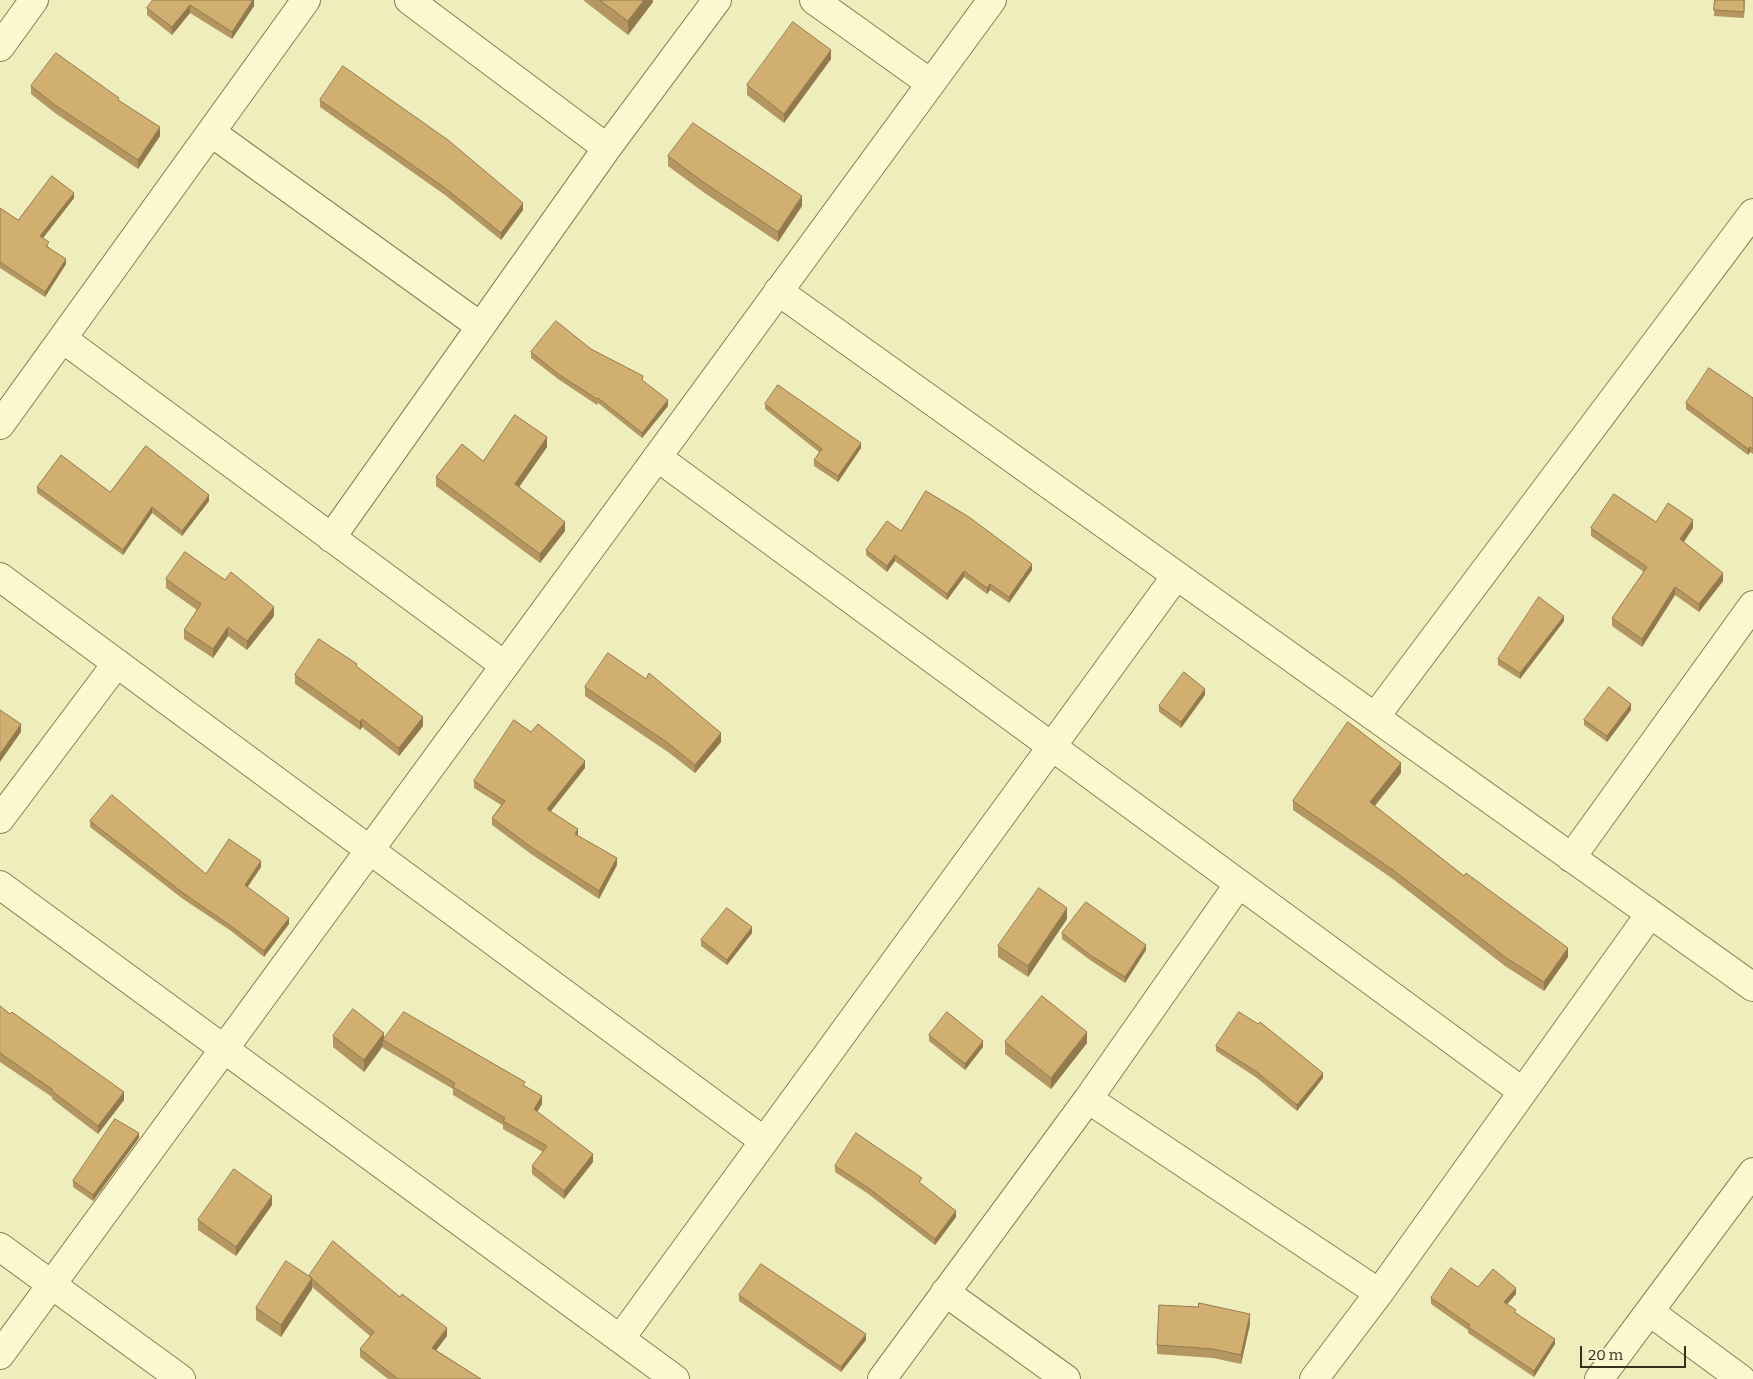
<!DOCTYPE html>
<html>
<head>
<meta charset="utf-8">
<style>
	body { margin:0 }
	#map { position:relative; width:1753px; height:1379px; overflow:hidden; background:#f0edbd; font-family:Bitter,serif }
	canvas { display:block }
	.scale { position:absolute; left:1580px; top:1346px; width:106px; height:22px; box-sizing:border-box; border:2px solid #372f1b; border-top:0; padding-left:6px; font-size:15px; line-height:18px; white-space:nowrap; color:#372f1b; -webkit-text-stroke:4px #f7f5cd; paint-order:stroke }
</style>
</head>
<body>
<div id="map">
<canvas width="1753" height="1379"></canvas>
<div class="scale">20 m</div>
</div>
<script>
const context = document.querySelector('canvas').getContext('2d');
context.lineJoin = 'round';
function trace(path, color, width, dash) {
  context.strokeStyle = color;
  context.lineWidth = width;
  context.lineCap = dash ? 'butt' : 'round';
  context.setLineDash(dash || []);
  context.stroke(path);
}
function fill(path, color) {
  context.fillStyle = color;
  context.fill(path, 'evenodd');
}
const minor = new Path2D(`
	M 409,0 L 607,148
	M 814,0 L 930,83
	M 0,47 L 34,0
	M 212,133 L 480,326
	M 778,291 L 1753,987
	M 63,339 L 504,665
	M 0,425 L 306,0
	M 657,457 L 1523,1092
	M 331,538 L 607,148 L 717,0
	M 0,577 L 764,1141
	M 1375,717 L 1753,213
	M 0,819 L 117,663
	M 1571,858 L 1753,605
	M 0,885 L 675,1379
	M 1088,1099 L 1379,1293
	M 0,1247 L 181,1379
	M 945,1292 L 1066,1379
	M 1650,1312 L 1741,1379
	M 620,1339 L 1176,576
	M 0,1355 L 992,0
	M 882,1379 L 1088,1099 L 1238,885
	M 1314,1379 L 1379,1293 L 1650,914
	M 1599,1379 L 1753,1172`);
trace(minor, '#897d55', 30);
trace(minor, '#fbf8d0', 28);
fill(new Path2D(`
	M 254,0 L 254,6 L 232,39 L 190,13 L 172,35 L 147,15 L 147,8 Z
	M 583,0 L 653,0 L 653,2 L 628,35 Z
	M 1715,0 L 1745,0 L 1744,18 L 1714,16 Z
	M 831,59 L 784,123 L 747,95 L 747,85 Z
	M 31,86 L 119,101 L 160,136 L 138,169 L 55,113 L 31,94 Z
	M 320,100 L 523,210 L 501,240 L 445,195 L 320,107 Z
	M 668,156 L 802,206 L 778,242 L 706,194 L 668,166 Z
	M 74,198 L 43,238 L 49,248 L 66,264 L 45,297 L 0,268 L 0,208 L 18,220 Z
	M 591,349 L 643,381 L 668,406 L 642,438 L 598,403 L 597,405 L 558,379 L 531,358 L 531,352 Z
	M 1753,398 L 1753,454 L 1750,452 L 1748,455 L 1686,409 L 1686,403 Z
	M 765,404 L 861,448 L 838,482 L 814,466 L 814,460 L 819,452 L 765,409 Z
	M 547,447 L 519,487 L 565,531 L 540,563 L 436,486 L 436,477 L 483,461 Z
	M 37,487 L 110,492 L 209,501 L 182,536 L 152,513 L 123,555 L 37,493 Z
	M 1656,522 L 1693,528 L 1684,542 L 1723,581 L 1699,612 L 1675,595 L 1642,647 L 1612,626 L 1612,618 L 1644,572 L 1591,536 L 1591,528 Z
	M 901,531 L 1032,570 L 1009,603 L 990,590 L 987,594 L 964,577 L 947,600 L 895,561 L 887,572 L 866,555 L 866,550 Z
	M 166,579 L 274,616 L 247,650 L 228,636 L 213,658 L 184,639 L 184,630 L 197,610 L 166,588 Z
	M 1564,621 L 1520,679 L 1498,665 L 1498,659 Z
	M 357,668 L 423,726 L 399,756 L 362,727 L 360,730 L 295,684 L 295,675 Z
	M 585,687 L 721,742 L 695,773 L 668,752 L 585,696 Z
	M 1205,695 L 1181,728 L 1159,712 L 1159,706 Z
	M 1631,710 L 1607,742 L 1584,725 L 1584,720 Z
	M 585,768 L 551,811 L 578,836 L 617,865 L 599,899 L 531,854 L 492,825 L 492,818 L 501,805 L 474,788 L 474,781 Z
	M 1401,773 L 1375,806 L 1568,957 L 1544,991 L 1505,966 L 1393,879 L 1293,810 L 1293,801 Z
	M 90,821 L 206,874 L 261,867 L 247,887 L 289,924 L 264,957 L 231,931 L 183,899 L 90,827 Z
	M 1067,919 L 1028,977 L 998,957 L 998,946 Z
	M 752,933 L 727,965 L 701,946 L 701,940 Z
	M 1062,933 L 1146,950 L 1125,983 L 1090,960 L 1062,939 Z
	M 0,1006 L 124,1100 L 98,1134 L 52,1099 L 52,1097 L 0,1062 Z
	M 929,1035 L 983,1047 L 965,1070 L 929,1041 Z
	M 333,1036 L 384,1038 L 525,1086 L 542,1104 L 537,1112 L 593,1162 L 564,1199 L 532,1174 L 532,1166 L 543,1152 L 503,1129 L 503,1125 L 453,1095 L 453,1089 L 383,1048 L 383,1046 L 364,1072 L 333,1047 Z
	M 1005,1042 L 1087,1043 L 1051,1089 L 1005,1054 Z
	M 1216,1046 L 1323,1078 L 1297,1111 L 1257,1078 L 1216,1051 Z
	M 139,1138 L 93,1201 L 73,1187 L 73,1181 Z
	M 835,1166 L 922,1184 L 956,1217 L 935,1245 L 867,1193 L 835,1172 Z
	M 272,1205 L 236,1256 L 198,1230 L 198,1220 Z
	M 309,1276 L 400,1297 L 447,1336 L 436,1350 L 481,1379 L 388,1379 L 360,1357 L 360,1349 L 370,1336 L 312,1287 L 312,1289 L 281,1337 L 256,1320 L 256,1308 Z
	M 1478,1287 L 1516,1294 L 1507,1304 L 1516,1313 L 1555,1344 L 1534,1377 L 1468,1333 L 1468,1330 L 1431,1304 L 1431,1298 Z
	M 739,1295 L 866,1340 L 841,1372 L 739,1301 Z
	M 1250,1324 L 1241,1364 L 1213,1358 L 1157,1354 L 1157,1345 Z`), '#b49660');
fill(new Path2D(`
	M 253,0 L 254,0 L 254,6 L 232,39 L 232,32 Z
	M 644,0 L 653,0 L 653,2 L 628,35 L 628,21 Z
	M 190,5 L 190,13 L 172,35 L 172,27 Z
	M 831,50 L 831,59 L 784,123 L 784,114 Z
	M 160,127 L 160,136 L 138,169 L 138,160 Z
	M 74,193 L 74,198 L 40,242 L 40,236 Z
	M 802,196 L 802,206 L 778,242 L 778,232 Z
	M 523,203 L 523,210 L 501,240 L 501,233 Z
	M 66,259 L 66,264 L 45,297 L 45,292 Z
	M 668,400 L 668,406 L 642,438 L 642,433 Z
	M 547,437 L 547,447 L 515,493 L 515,484 Z
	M 861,443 L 861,448 L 838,482 L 838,476 Z
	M 1750,447 L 1750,452 L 1748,455 L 1748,449 Z
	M 209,495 L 209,501 L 182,536 L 182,531 Z
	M 152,507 L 152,513 L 123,555 L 123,550 Z
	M 1693,520 L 1693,528 L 1680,547 L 1680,539 Z
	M 565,522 L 565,531 L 540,563 L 540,554 Z
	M 895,555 L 895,561 L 887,572 L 887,566 Z
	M 1032,564 L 1032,570 L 1009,603 L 1009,597 Z
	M 964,571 L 964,577 L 947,600 L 947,594 Z
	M 1723,573 L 1723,581 L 1699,612 L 1699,604 Z
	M 990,584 L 990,590 L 987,594 L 987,588 Z
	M 1675,587 L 1675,595 L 1642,647 L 1642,639 Z
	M 274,607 L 274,616 L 247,650 L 247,641 Z
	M 1564,616 L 1564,621 L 1520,679 L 1520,673 Z
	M 228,627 L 228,636 L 213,658 L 213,649 Z
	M 1205,689 L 1205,695 L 1181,728 L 1181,722 Z
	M 1631,704 L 1631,710 L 1607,742 L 1607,736 Z
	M 423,717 L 423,726 L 399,756 L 399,748 Z
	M 362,719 L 362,727 L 360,730 L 360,722 Z
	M 21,724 L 21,732 L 0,762 L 0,754 Z
	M 721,733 L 721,742 L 695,773 L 695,765 Z
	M 585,761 L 585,768 L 547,816 L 547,809 Z
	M 1401,763 L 1401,773 L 1370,811 L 1370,802 Z
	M 578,829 L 578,836 L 575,834 Z
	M 617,858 L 617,865 L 599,899 L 599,891 Z
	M 261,861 L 261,867 L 245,891 L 245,885 Z
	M 1067,908 L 1067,919 L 1028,977 L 1028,966 Z
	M 289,918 L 289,924 L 264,957 L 264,951 Z
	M 752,927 L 752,933 L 727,965 L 727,960 Z
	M 1146,945 L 1146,950 L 1125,983 L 1125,977 Z
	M 1568,948 L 1568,957 L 1544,991 L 1544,982 Z
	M 1087,1032 L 1087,1043 L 1051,1089 L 1051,1078 Z
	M 384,1033 L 384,1041 L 383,1040 L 383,1046 L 364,1072 L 364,1060 Z
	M 983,1041 L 983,1047 L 965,1070 L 965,1064 Z
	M 1323,1073 L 1323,1078 L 1297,1111 L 1297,1105 Z
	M 124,1092 L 124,1100 L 98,1134 L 98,1126 Z
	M 542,1096 L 542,1104 L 534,1117 L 534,1109 Z
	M 139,1133 L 139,1138 L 93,1201 L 93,1195 Z
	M 593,1154 L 593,1162 L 564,1199 L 564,1191 Z
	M 272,1196 L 272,1205 L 236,1256 L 236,1247 Z
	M 956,1211 L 956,1217 L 935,1245 L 935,1239 Z
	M 312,1278 L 312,1289 L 281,1337 L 281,1325 Z
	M 1516,1288 L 1516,1294 L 1504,1308 L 1504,1302 Z
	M 1250,1314 L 1250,1324 L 1241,1364 L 1241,1355 Z
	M 447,1328 L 447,1336 L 432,1356 L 432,1348 Z
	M 866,1334 L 866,1340 L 841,1372 L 841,1367 Z
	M 1555,1339 L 1555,1344 L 1534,1377 L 1534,1371 Z`), '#927a4e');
const building = new Path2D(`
	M 153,0 L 253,0 L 232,32 L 190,5 L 172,27 L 147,8 Z
	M 600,0 L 644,0 L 628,21 Z
	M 1715,0 L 1744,0 L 1744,12 L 1714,10 Z
	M 793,22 L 831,50 L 784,114 L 747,85 Z
	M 56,53 L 119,98 L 118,100 L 160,127 L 138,160 L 55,105 L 31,86 Z
	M 343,66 L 448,140 L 523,203 L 501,233 L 445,188 L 320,100 Z
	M 693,123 L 802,196 L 778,232 L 706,184 L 668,156 Z
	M 52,176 L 74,193 L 40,236 L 49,242 L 46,246 L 66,259 L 45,292 L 0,262 L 0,208 L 18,220 Z
	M 556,321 L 591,349 L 643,376 L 642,380 L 668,400 L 642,433 L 598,398 L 597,399 L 558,374 L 531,352 Z
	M 1709,368 L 1753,398 L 1753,449 L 1750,447 L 1748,449 L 1686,403 Z
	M 778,385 L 861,443 L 838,476 L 814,460 L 822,449 L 765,404 Z
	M 515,415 L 547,437 L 515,484 L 565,522 L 540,554 L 436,477 L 462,444 L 483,461 Z
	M 146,446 L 209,495 L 182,531 L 152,507 L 123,550 L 37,487 L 61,455 L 110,492 Z
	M 926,491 L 969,517 L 1032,564 L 1009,597 L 990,584 L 987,588 L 964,571 L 947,594 L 895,555 L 887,566 L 866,550 L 887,521 L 901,531 Z
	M 1614,494 L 1656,522 L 1668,503 L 1693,520 L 1680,539 L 1723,573 L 1699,604 L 1675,587 L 1642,639 L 1612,618 L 1647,567 L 1591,528 Z
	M 185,552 L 225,580 L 231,572 L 274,607 L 247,641 L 228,627 L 213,649 L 184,630 L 201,604 L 166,579 Z
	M 1539,597 L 1564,616 L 1520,673 L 1498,659 Z
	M 319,639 L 357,664 L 356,666 L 423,717 L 399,748 L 362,719 L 360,722 L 295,675 Z
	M 608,653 L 646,679 L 649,673 L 721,733 L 695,765 L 668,743 L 585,687 Z
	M 1184,672 L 1205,689 L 1181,722 L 1159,706 Z
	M 1609,687 L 1631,704 L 1607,736 L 1584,720 Z
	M 0,710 L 21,724 L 0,754 Z
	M 514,720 L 531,732 L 538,724 L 585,761 L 547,809 L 578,829 L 575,834 L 617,858 L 599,891 L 531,847 L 492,818 L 505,801 L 474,781 Z
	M 1348,722 L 1401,763 L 1370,802 L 1464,876 L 1466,873 L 1568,948 L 1544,982 L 1505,957 L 1393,870 L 1293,801 Z
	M 112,795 L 206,874 L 229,839 L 261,861 L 245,885 L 289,918 L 264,951 L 231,926 L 183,893 L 90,821 Z
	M 1039,888 L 1067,908 L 1028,966 L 998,946 Z
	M 1086,902 L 1146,945 L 1125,977 L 1090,955 L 1062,933 Z
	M 727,908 L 752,927 L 727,960 L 701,940 Z
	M 1042,996 L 1087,1032 L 1051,1078 L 1005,1042 Z
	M 0,1006 L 10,1014 L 12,1012 L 124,1092 L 98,1126 L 52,1091 L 53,1090 L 0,1053 Z
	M 353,1009 L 384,1033 L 364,1060 L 333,1036 Z
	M 404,1012 L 525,1082 L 523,1085 L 542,1096 L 534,1109 L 593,1154 L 564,1191 L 532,1166 L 547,1146 L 503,1121 L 505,1118 L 453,1087 L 455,1083 L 383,1040 Z
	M 947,1012 L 983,1041 L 965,1064 L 929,1035 Z
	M 1239,1012 L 1258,1024 L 1260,1022 L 1323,1073 L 1297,1105 L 1257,1072 L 1216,1046 Z
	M 115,1119 L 139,1133 L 93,1195 L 73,1181 Z
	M 856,1133 L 922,1178 L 919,1182 L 956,1211 L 935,1239 L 867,1187 L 835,1166 Z
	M 234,1169 L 272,1196 L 236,1247 L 198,1220 Z
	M 333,1241 L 400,1297 L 402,1294 L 447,1328 L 432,1348 L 481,1379 L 398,1379 L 360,1349 L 374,1332 L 312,1279 L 312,1278 L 309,1276 Z
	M 286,1261 L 312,1278 L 281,1325 L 256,1308 Z
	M 761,1264 L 866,1334 L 841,1367 L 739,1295 Z
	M 1451,1268 L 1478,1287 L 1493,1269 L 1516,1288 L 1504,1302 L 1516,1310 L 1514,1312 L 1555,1339 L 1534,1371 L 1468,1327 L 1470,1325 L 1431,1298 Z
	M 1199,1303 L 1250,1314 L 1241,1355 L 1213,1349 L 1157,1345 L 1159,1305 L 1198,1307 Z`);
fill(building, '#d1af70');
trace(building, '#927a4e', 1);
</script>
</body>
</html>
